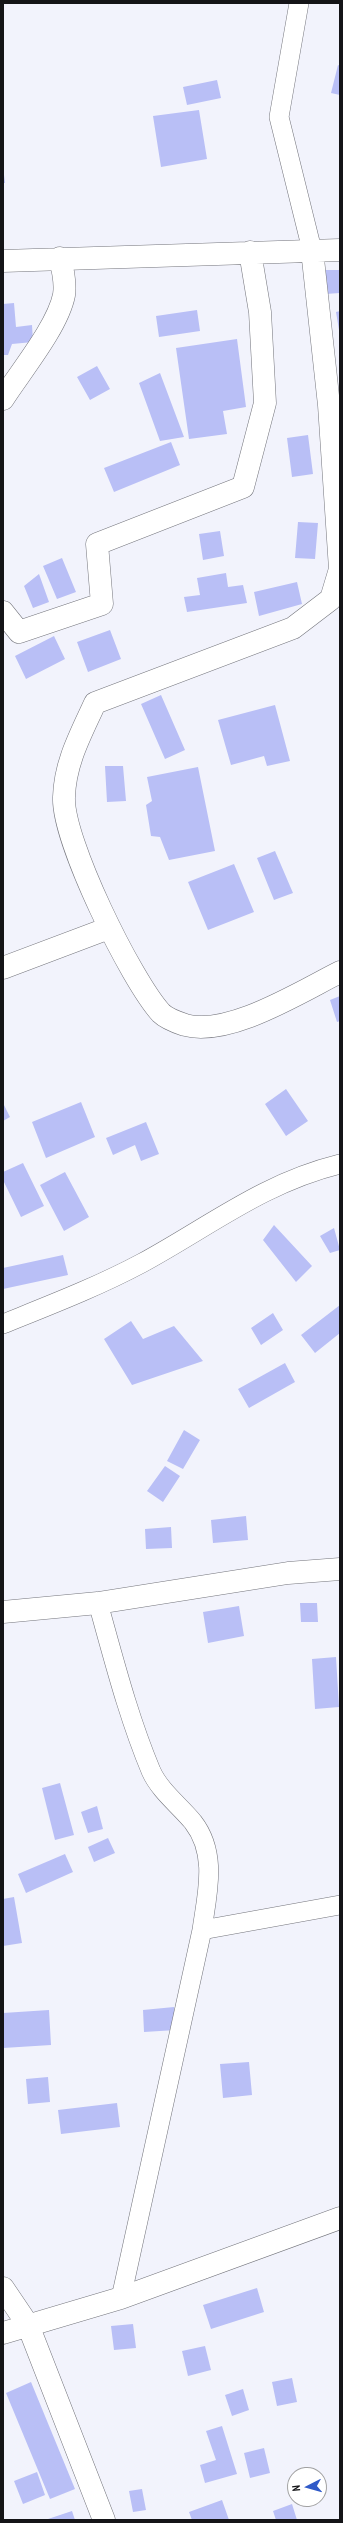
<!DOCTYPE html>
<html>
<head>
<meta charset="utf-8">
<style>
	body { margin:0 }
	#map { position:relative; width:343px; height:2523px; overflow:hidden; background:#f2f3fc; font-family:"PT Sans Narrow",sans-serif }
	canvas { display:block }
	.frame { position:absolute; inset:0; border:4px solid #141417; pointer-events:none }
	.north { position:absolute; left:287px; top:2467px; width:40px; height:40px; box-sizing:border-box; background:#fff; border:1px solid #a1a1a2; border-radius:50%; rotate:264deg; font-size:11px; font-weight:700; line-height:16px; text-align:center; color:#141417 }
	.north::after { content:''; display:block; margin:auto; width:14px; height:18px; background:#305ac9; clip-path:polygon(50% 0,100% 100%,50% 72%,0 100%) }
</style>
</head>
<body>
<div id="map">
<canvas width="343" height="2523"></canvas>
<div class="frame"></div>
<div class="north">N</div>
</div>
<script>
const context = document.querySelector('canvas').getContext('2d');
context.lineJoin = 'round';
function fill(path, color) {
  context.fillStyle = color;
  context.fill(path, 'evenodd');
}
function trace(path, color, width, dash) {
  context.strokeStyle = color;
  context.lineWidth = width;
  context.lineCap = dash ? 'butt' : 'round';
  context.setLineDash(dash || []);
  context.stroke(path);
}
fill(new Path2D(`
	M 338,65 L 340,66 L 340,95 L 331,93 Z
	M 217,80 L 221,98 L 187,105 L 183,87 Z
	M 199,110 L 207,159 L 161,167 L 153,116 Z
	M 3,167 L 5,183 L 3,183 Z
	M 324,270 L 340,270 L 340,293 L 325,294 Z
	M 14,303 L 16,327 L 32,325 L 33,342 L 12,344 L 8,355 L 3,355 L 3,304 Z
	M 197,310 L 200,331 L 159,337 L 156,316 Z
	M 340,311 L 340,330 L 339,330 L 336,312 Z
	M 237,339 L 246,407 L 223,411 L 227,434 L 189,439 L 176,348 Z
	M 97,366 L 110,389 L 90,400 L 77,377 Z
	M 160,373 L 184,437 L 160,441 L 139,383 Z
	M 308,435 L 313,474 L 292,477 L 287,438 Z
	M 171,442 L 180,465 L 114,492 L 104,468 Z
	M 298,522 L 318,523 L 315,559 L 295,558 Z
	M 220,531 L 224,556 L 203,560 L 199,534 Z
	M 62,558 L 76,592 L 57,599 L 43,566 Z
	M 226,573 L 228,587 L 243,585 L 247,603 L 187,612 L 184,597 L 200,595 L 197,578 Z
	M 39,574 L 49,602 L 33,608 L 24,586 Z
	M 297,582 L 302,604 L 259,616 L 254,592 Z
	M 110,630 L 121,659 L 88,672 L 77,642 Z
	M 54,636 L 65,659 L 26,679 L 15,656 Z
	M 161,695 L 185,750 L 165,759 L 141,704 Z
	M 275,705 L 290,761 L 267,766 L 264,756 L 231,765 L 218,720 Z
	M 105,766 L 123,766 L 126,801 L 107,802 Z
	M 198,767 L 215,851 L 169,860 L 160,837 L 151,836 L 146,805 L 152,801 L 147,777 Z
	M 275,851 L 293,893 L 274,900 L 257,858 Z
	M 234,864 L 254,912 L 208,930 L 188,882 Z
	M 340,996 L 340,1021 L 337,1022 L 330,1000 Z
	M 286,1089 L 308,1121 L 286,1136 L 265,1104 Z
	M 81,1102 L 95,1137 L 46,1158 L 32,1122 Z
	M 3,1103 L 10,1117 L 3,1121 Z
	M 146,1122 L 159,1154 L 141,1161 L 135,1145 L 113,1155 L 106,1138 Z
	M 23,1163 L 44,1206 L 21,1217 L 3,1180 L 3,1172 Z
	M 65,1172 L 89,1217 L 64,1231 L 40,1185 Z
	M 274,1225 L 312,1266 L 296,1282 L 263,1240 Z
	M 334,1228 L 340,1250 L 330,1253 L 320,1236 Z
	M 63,1255 L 68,1275 L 3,1289 L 3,1268 Z
	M 340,1305 L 340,1333 L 315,1353 L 301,1335 Z
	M 273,1313 L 283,1330 L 261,1345 L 251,1328 Z
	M 131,1321 L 143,1339 L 174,1326 L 203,1361 L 132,1385 L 104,1339 Z
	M 285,1363 L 295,1382 L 249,1408 L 238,1389 Z
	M 184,1430 L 200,1440 L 183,1469 L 167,1461 Z
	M 165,1466 L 180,1476 L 163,1502 L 147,1491 Z
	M 246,1516 L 248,1540 L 213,1543 L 211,1520 Z
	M 171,1527 L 172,1548 L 146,1549 L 145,1529 Z
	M 300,1603 L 317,1603 L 318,1622 L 301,1622 Z
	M 239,1606 L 244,1636 L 208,1643 L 203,1612 Z
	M 336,1657 L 339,1707 L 315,1709 L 312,1659 Z
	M 60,1783 L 74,1835 L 55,1840 L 42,1788 Z
	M 97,1806 L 103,1829 L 88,1833 L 81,1812 Z
	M 108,1838 L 115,1853 L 94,1862 L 88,1847 Z
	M 65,1854 L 73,1872 L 26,1893 L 18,1874 Z
	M 14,1897 L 22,1943 L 3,1946 L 3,1899 Z
	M 174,2007 L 176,2030 L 144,2032 L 143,2010 Z
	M 49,2010 L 51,2045 L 3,2048 L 3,2013 Z
	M 249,2062 L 252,2095 L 223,2098 L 220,2064 Z
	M 48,2077 L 50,2102 L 28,2104 L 26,2079 Z
	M 117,2103 L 120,2127 L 61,2134 L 58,2110 Z
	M 257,2288 L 264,2312 L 211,2329 L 203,2305 Z
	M 133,2324 L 136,2348 L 114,2350 L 111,2326 Z
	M 205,2346 L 211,2370 L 188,2376 L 182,2351 Z
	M 292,2378 L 297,2402 L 277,2406 L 272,2382 Z
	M 31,2382 L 75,2489 L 50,2499 L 6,2393 Z
	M 243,2389 L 249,2410 L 232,2416 L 225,2395 Z
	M 222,2426 L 237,2474 L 205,2483 L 200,2465 L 216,2460 L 206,2431 Z
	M 264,2448 L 270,2473 L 250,2478 L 244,2453 Z
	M 37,2472 L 45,2495 L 23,2504 L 14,2481 Z
	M 142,2489 L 146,2510 L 133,2512 L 129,2491 Z
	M 222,2500 L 229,2520 L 192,2520 L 189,2512 Z
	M 292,2504 L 297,2520 L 276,2520 L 273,2511 Z
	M 72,2511 L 75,2520 L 45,2520 Z`), '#b9bff6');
const service = new Path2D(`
	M 299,3 L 279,117 L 312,250
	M 3,1324 C 50,1305 97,1287 142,1263 C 210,1226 263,1183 340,1164
	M 98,1603 C 114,1660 128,1716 151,1771 C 160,1791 179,1805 193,1822 C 218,1854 207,1894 202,1930 L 121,2298
	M 202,1930 L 340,1905`);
const minor = new Path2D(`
	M 312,250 L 329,405 L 340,569 L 331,599 L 293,628 L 95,703 C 81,734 65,762 64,797 C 62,840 131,980 161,1013 C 166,1018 179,1023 185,1025 C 229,1037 300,992 340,972
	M 3,261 L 340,250
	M 3,399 C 21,371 58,326 64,295 C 66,283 63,270 60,258
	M 3,612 L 19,632 L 102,604 L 97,544 L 243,487 L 265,403 L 260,312 L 250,252
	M 3,968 L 109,928
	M 3,1612 L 98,1603 L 288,1573 L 340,1569
	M 3,2288 L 28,2325 L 104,2520
	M 3,2333 L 121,2298 L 340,2218`);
trace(service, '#74757c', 20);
trace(minor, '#74757c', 23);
trace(service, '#fff', 19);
trace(minor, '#fff', 22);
</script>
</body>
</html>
